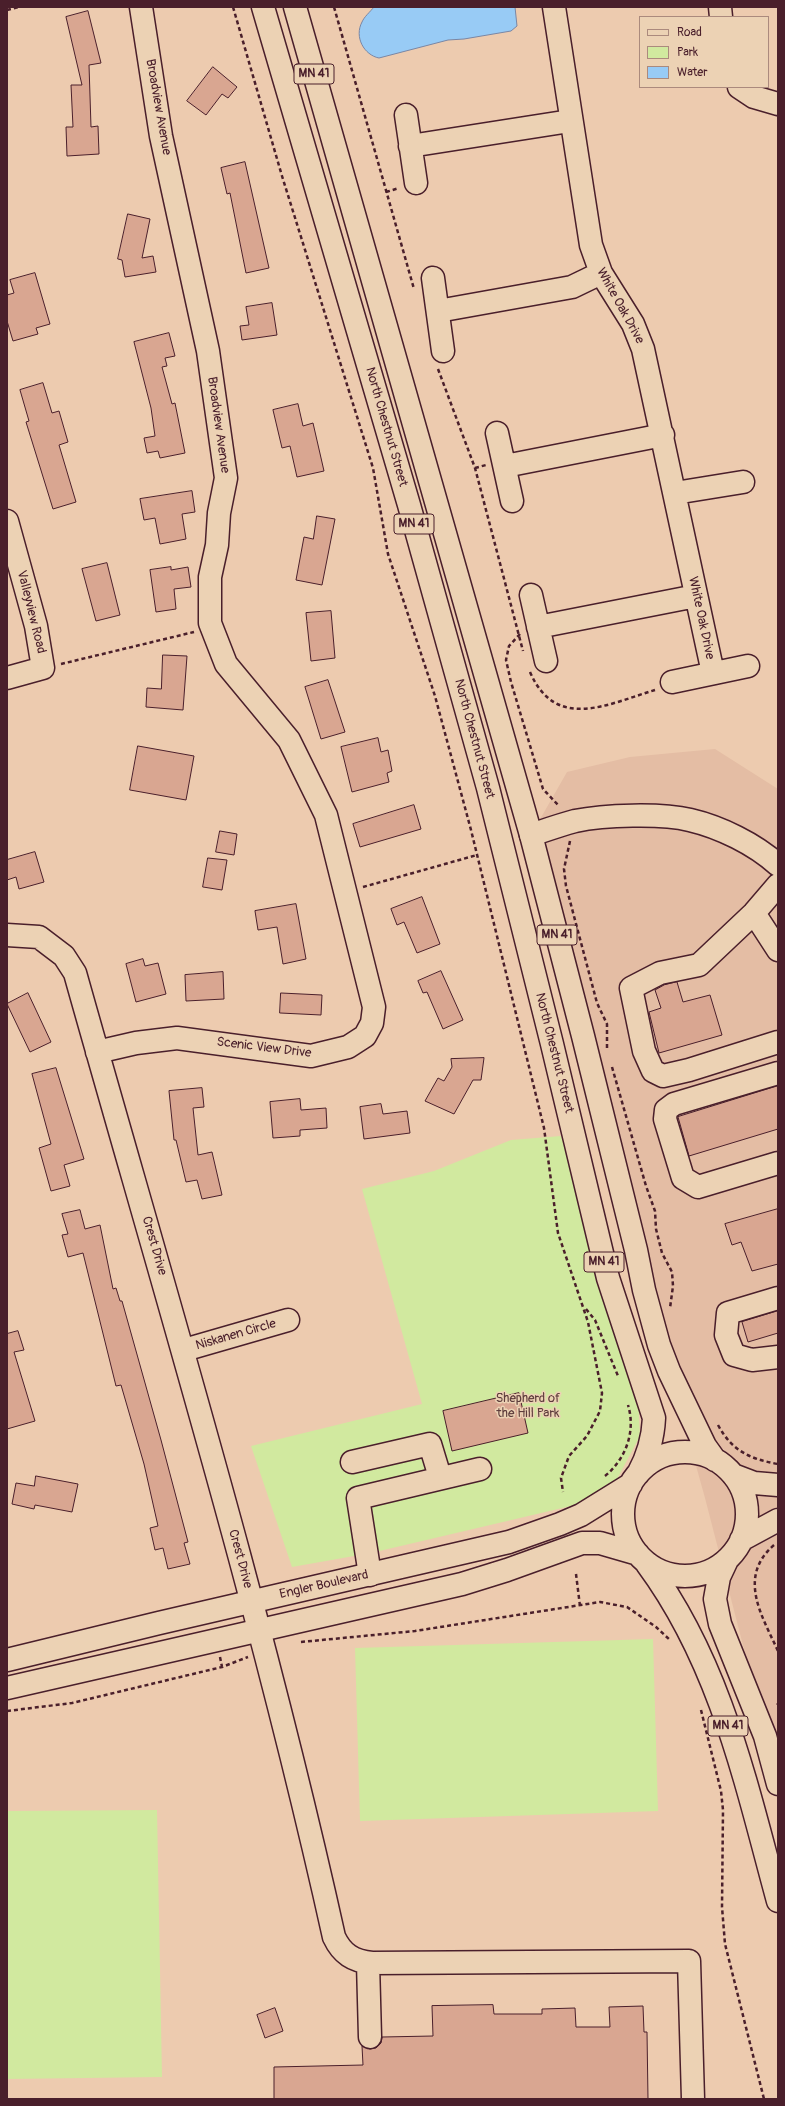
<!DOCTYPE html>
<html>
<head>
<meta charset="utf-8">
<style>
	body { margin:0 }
	#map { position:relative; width:785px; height:2106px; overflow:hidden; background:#edcbaf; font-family:Pangolin,sans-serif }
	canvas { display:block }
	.frame { position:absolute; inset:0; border:8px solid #4a1f2b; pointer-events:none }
	.legend { position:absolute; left:639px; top:16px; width:130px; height:72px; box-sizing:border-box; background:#ecd2b4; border:1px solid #ab8a7d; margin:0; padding:5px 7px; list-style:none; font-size:12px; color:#4a1f2b }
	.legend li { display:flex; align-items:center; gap:8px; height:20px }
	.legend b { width:20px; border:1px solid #ab8a7d }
</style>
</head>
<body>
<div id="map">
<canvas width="785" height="2106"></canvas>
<div class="frame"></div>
<ul class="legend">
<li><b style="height:5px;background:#ecd2b4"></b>Road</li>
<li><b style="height:11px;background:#d1e99f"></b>Park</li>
<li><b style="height:11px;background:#98cbf5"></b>Water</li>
</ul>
</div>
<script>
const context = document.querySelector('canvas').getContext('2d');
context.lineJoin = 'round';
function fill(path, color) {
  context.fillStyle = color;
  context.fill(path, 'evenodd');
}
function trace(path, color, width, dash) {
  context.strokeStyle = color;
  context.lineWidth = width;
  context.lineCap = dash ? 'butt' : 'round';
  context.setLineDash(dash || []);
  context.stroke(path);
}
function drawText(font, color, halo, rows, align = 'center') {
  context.font = font + ' Pangolin,sans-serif';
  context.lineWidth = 3;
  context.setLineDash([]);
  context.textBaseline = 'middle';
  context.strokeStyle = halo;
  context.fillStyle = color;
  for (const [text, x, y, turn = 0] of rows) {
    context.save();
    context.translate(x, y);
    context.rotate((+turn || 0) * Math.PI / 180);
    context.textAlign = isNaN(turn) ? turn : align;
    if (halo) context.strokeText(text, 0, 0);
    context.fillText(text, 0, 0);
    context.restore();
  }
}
fill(new Path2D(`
	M 715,749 L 778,789 L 778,1781 L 705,1498 L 636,1250 L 531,835 L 567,772 L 630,757 Z`), '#e4bda4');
fill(new Path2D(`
	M 561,1136 L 585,1207 L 606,1308 L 638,1397 L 640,1436 L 616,1481 L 588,1502 L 371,1553 L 292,1567 L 251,1446 L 422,1404 L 362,1189 L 434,1171 L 511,1140 Z
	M 653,1639 L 658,1811 L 360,1821 L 355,1648 Z
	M 157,1810 L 162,2077 L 7,2079 L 7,1811 Z`), '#d1e99f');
const water = new Path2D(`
	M 374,7 L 515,7 L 517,26 L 511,31 L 464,39 L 448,40 L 379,58 C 364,55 354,37 362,22 C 364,17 370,12 374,7 Z`);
fill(water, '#98cbf5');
trace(water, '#7986a4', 1);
const building = new Path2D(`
	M 88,11 L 101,63 L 89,65 L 91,127 L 98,126 L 99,154 L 67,156 L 66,127 L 73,127 L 71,85 L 82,85 L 66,17 Z
	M 213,67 L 237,87 L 228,98 L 222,94 L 206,115 L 187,101 Z
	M 245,162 L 269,268 L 246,273 L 230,193 L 227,194 L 221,168 Z
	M 128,214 L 150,219 L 142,258 L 153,256 L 156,272 L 125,277 L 122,260 L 118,259 Z
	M 35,273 L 50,324 L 36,328 L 38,334 L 13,341 L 7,321 L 7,295 L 14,293 L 10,280 Z
	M 272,303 L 277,335 L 242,340 L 240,326 L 249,325 L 246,307 Z
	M 169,333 L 175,356 L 165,358 L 167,366 L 162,367 L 172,404 L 175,403 L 185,453 L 160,458 L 158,451 L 147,453 L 144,438 L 155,436 L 151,408 L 134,342 Z
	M 43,383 L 52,413 L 59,411 L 68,442 L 59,445 L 76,502 L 53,509 L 26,422 L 29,421 L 20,390 Z
	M 298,404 L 303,426 L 313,423 L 324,471 L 297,477 L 290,446 L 282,448 L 273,410 Z
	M 192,491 L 195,512 L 182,514 L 186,539 L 160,544 L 155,518 L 144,520 L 140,499 Z
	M 317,516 L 335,519 L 322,585 L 296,580 L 304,537 L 313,539 Z
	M 107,563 L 120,615 L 96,621 L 82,569 Z
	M 171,567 L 171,570 L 188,567 L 191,587 L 174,589 L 176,609 L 156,612 L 150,570 Z
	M 331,611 L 335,658 L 311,661 L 306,613 Z
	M 163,655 L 187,656 L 183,710 L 146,707 L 147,688 L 161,689 Z
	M 328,680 L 345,732 L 321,739 L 305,687 Z
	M 378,738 L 381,752 L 388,750 L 392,771 L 387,773 L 389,782 L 352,792 L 341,747 Z
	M 138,746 L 194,756 L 186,800 L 130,790 Z
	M 414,805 L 421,829 L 360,847 L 353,824 Z
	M 220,831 L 237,834 L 234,855 L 216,852 Z
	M 35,852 L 44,882 L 19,889 L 16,877 L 7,880 L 7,860 Z
	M 208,858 L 227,860 L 222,890 L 203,887 Z
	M 422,897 L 440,944 L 417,953 L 404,922 L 397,925 L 391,909 Z
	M 296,904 L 306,959 L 283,964 L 277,927 L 258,930 L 255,911 Z
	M 143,959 L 145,966 L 158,963 L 166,994 L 136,1002 L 126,964 Z
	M 441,971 L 463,1020 L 443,1029 L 427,992 L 423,993 L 418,981 Z
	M 223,972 L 224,999 L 186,1001 L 185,975 Z
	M 677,982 L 683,1002 L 710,995 L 722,1035 L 659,1053 L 649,1012 L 661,1008 L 655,990 L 664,985 Z
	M 28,993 L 51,1042 L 30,1052 L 7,1004 Z
	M 281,993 L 322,995 L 321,1015 L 280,1013 Z
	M 484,1058 L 481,1080 L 473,1080 L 454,1114 L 425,1101 L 438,1078 L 444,1081 L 452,1067 L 451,1059 Z
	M 56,1068 L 84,1159 L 64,1165 L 70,1186 L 51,1191 L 39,1148 L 51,1144 L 32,1074 Z
	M 778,1086 L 778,1129 L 689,1156 L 678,1117 Z
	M 202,1088 L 204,1107 L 193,1108 L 198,1155 L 212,1152 L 222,1195 L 202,1199 L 197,1180 L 186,1182 L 176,1140 L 174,1140 L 169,1091 Z
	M 300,1099 L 301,1110 L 326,1108 L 327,1128 L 300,1130 L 300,1136 L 273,1138 L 270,1102 Z
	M 381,1104 L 383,1114 L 407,1111 L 410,1133 L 364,1139 L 360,1107 Z
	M 778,1209 L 778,1264 L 752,1271 L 741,1242 L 732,1245 L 725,1224 Z
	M 80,1210 L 85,1229 L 100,1225 L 113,1289 L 116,1288 L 120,1301 L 122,1301 L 161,1440 L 188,1542 L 184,1543 L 190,1564 L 168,1569 L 163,1548 L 155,1550 L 150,1528 L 158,1526 L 144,1464 L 121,1385 L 116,1386 L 83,1253 L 68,1257 L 62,1235 L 68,1234 L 62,1214 Z
	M 778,1311 L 778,1333 L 748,1342 L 742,1322 Z
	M 18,1331 L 24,1350 L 14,1352 L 35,1421 L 7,1429 L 7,1334 Z
	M 519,1393 L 528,1433 L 452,1451 L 443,1411 Z
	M 36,1476 L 78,1484 L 72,1512 L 35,1505 L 34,1509 L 12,1504 L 16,1483 L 34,1486 Z
	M 493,2005 L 494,2014 L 542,2014 L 542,2009 L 575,2008 L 576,2027 L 610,2027 L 609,2007 L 643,2006 L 644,2032 L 647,2032 L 648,2099 L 274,2099 L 274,2067 L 363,2065 L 362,2046 L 370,2049 L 376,2048 L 381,2043 L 382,2037 L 433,2036 L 432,2006 Z
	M 275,2008 L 283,2031 L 265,2038 L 257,2015 Z`);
fill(building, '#d9a691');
trace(building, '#4a1f2b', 1);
const minor = new Path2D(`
	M 554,7 L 591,245 L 601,273 L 633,324 L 643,349 L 713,673
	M 720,7 L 721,17
	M 739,87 L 754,97 L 778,104
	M 406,115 L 416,183
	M 410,146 L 570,121
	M 433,278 L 443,351
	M 438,311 L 572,287 L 601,273
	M 497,433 L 512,501
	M 505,466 L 663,435
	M 675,493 L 743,482
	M 7,521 L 36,626 L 43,668 L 7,678
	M 531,595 L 546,661
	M 538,627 L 696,596
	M 672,682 L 748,666
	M 531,835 C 546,830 560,825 575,821 C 604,815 661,813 690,820 C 720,827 755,844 778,865
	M 778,885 L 754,913 L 699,965 L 660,973 L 631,988 L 644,1051 L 653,1071 L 663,1076 L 689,1070 L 778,1042
	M 754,913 L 778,950
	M 7,935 L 39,937 L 64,956 L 75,973 C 165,1293 262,1612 334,1937 C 342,1954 353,1961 372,1963 L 689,1961 L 693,2099
	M 97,1052 L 136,1043 L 177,1038 L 311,1056 L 348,1047 L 365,1036 L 372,1023 L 374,1007 L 326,815 L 289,740 L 226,664 L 210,623 L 210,577 L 217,545 L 219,513 L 226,478 L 208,351 L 161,136 L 141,7
	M 778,1073 L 674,1104 L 666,1110 L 665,1119 L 683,1178 L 698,1187 L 778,1163
	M 778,1298 L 728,1313 L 726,1335 L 734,1355 L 752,1360 L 778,1357
	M 184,1350 L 288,1320
	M 352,1462 L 430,1444 L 440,1477
	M 370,1575 L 358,1498 L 480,1469
	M 368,1963 L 370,2037`);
const major = new Path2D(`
	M 263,7 L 409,505 L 488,788 L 552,1044 L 608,1278 L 654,1418 C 653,1439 648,1456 638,1474
	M 295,7 L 531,835 L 583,1036 L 636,1250 L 644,1290 L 659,1345 L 669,1371 L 705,1446 L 715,1460
	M623 1514a62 62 0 1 1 124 0a62 62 0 1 1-124 0Z
	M 733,1475 L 754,1483 L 778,1485
	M 741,1540 L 778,1520
	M 727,1560 L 719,1577 L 715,1599 L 720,1624 L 765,1736 L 778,1784
	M 647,1564 C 721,1664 746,1784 778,1901
	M 7,1660 L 159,1623 L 509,1542 L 560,1524 L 581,1515 L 631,1484
	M 7,1688 L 462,1584 L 507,1570 L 582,1543 L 600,1543 L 638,1554`);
trace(minor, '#4a1f2b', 25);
trace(major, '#4a1f2b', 25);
trace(new Path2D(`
	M 233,7 L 282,176 L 373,468 L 388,554 L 435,696 L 471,830 L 544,1128 L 558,1233 L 588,1322 L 602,1393 L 600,1411 L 587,1436 L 569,1456 L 561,1478 L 563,1492
	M 334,7 L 414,289
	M 7,10 L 19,7
	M 386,192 L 399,188
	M 438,369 L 475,468 L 523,651
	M 475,468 L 486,465
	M 520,634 L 509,646 L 506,660 L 511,682 L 543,789 L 559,806
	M 61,664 L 194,632
	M 530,672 C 556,732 608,704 655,690
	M 570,841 L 564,869 L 566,886 L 597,1003 L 607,1024 L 607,1051
	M 363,887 L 477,855
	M 612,1067 L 646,1186 L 655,1211 L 656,1229 L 662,1253 L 672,1272 L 673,1286 L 670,1308
	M 586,1309 L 595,1320 L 618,1376
	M 718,1425 C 732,1451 750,1459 778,1464
	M 605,1476 C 626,1459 636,1431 628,1405
	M 774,1545 C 737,1577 762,1616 778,1651
	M 576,1574 L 580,1606
	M 301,1642 L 415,1631 L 600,1602 L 627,1607 L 656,1627 L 671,1641
	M 220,1657 L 222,1667
	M 777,1705 L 778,1704
	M 701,1710 L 721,1791 L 723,1810 L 722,1907 L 725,1944 L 764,2099
	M 7,1711 L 72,1703 L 222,1667 L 248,1657`), '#4a1f2b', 2.5, [4, 3]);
trace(minor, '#ecd2b4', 22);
trace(major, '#ecd2b4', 22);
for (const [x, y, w] of [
	[314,74,40],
	[414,524,40],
	[557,935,40],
	[604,1262,40],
	[728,1726,40]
]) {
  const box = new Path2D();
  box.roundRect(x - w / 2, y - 10, w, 20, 3);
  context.fillStyle = '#ecd2b4';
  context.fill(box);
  trace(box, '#4a1f2b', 1);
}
drawText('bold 12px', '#4a1f2b', null, [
	["MN 41",314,74],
	["MN 41",414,524],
	["MN 41",557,935],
	["MN 41",604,1262],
	["MN 41",728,1726]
]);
drawText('13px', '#4a1f2b', '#ecd2b4', [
	["Broadview Avenue",158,107,80],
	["White Oak Drive",620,306,61],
	["Broadview Avenue",218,425,82],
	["North Chestnut Street",386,427,74],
	["Valleyview Road",31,612,76],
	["White Oak Drive",701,618,78],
	["North Chestnut Street",474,739,75],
	["Scenic View Drive",264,1048,7],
	["North Chestnut Street",554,1053,76],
	["Crest Drive",154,1246,74],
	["Niskanen Circle",236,1335,-16],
	["Crest Drive",240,1559,75],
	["Engler Boulevard",324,1585,-13]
]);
drawText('13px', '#5e3d3c', '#ecd2b4', [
	["Shepherd of",528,1399],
	["the Hill Park",528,1414]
]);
</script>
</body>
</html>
